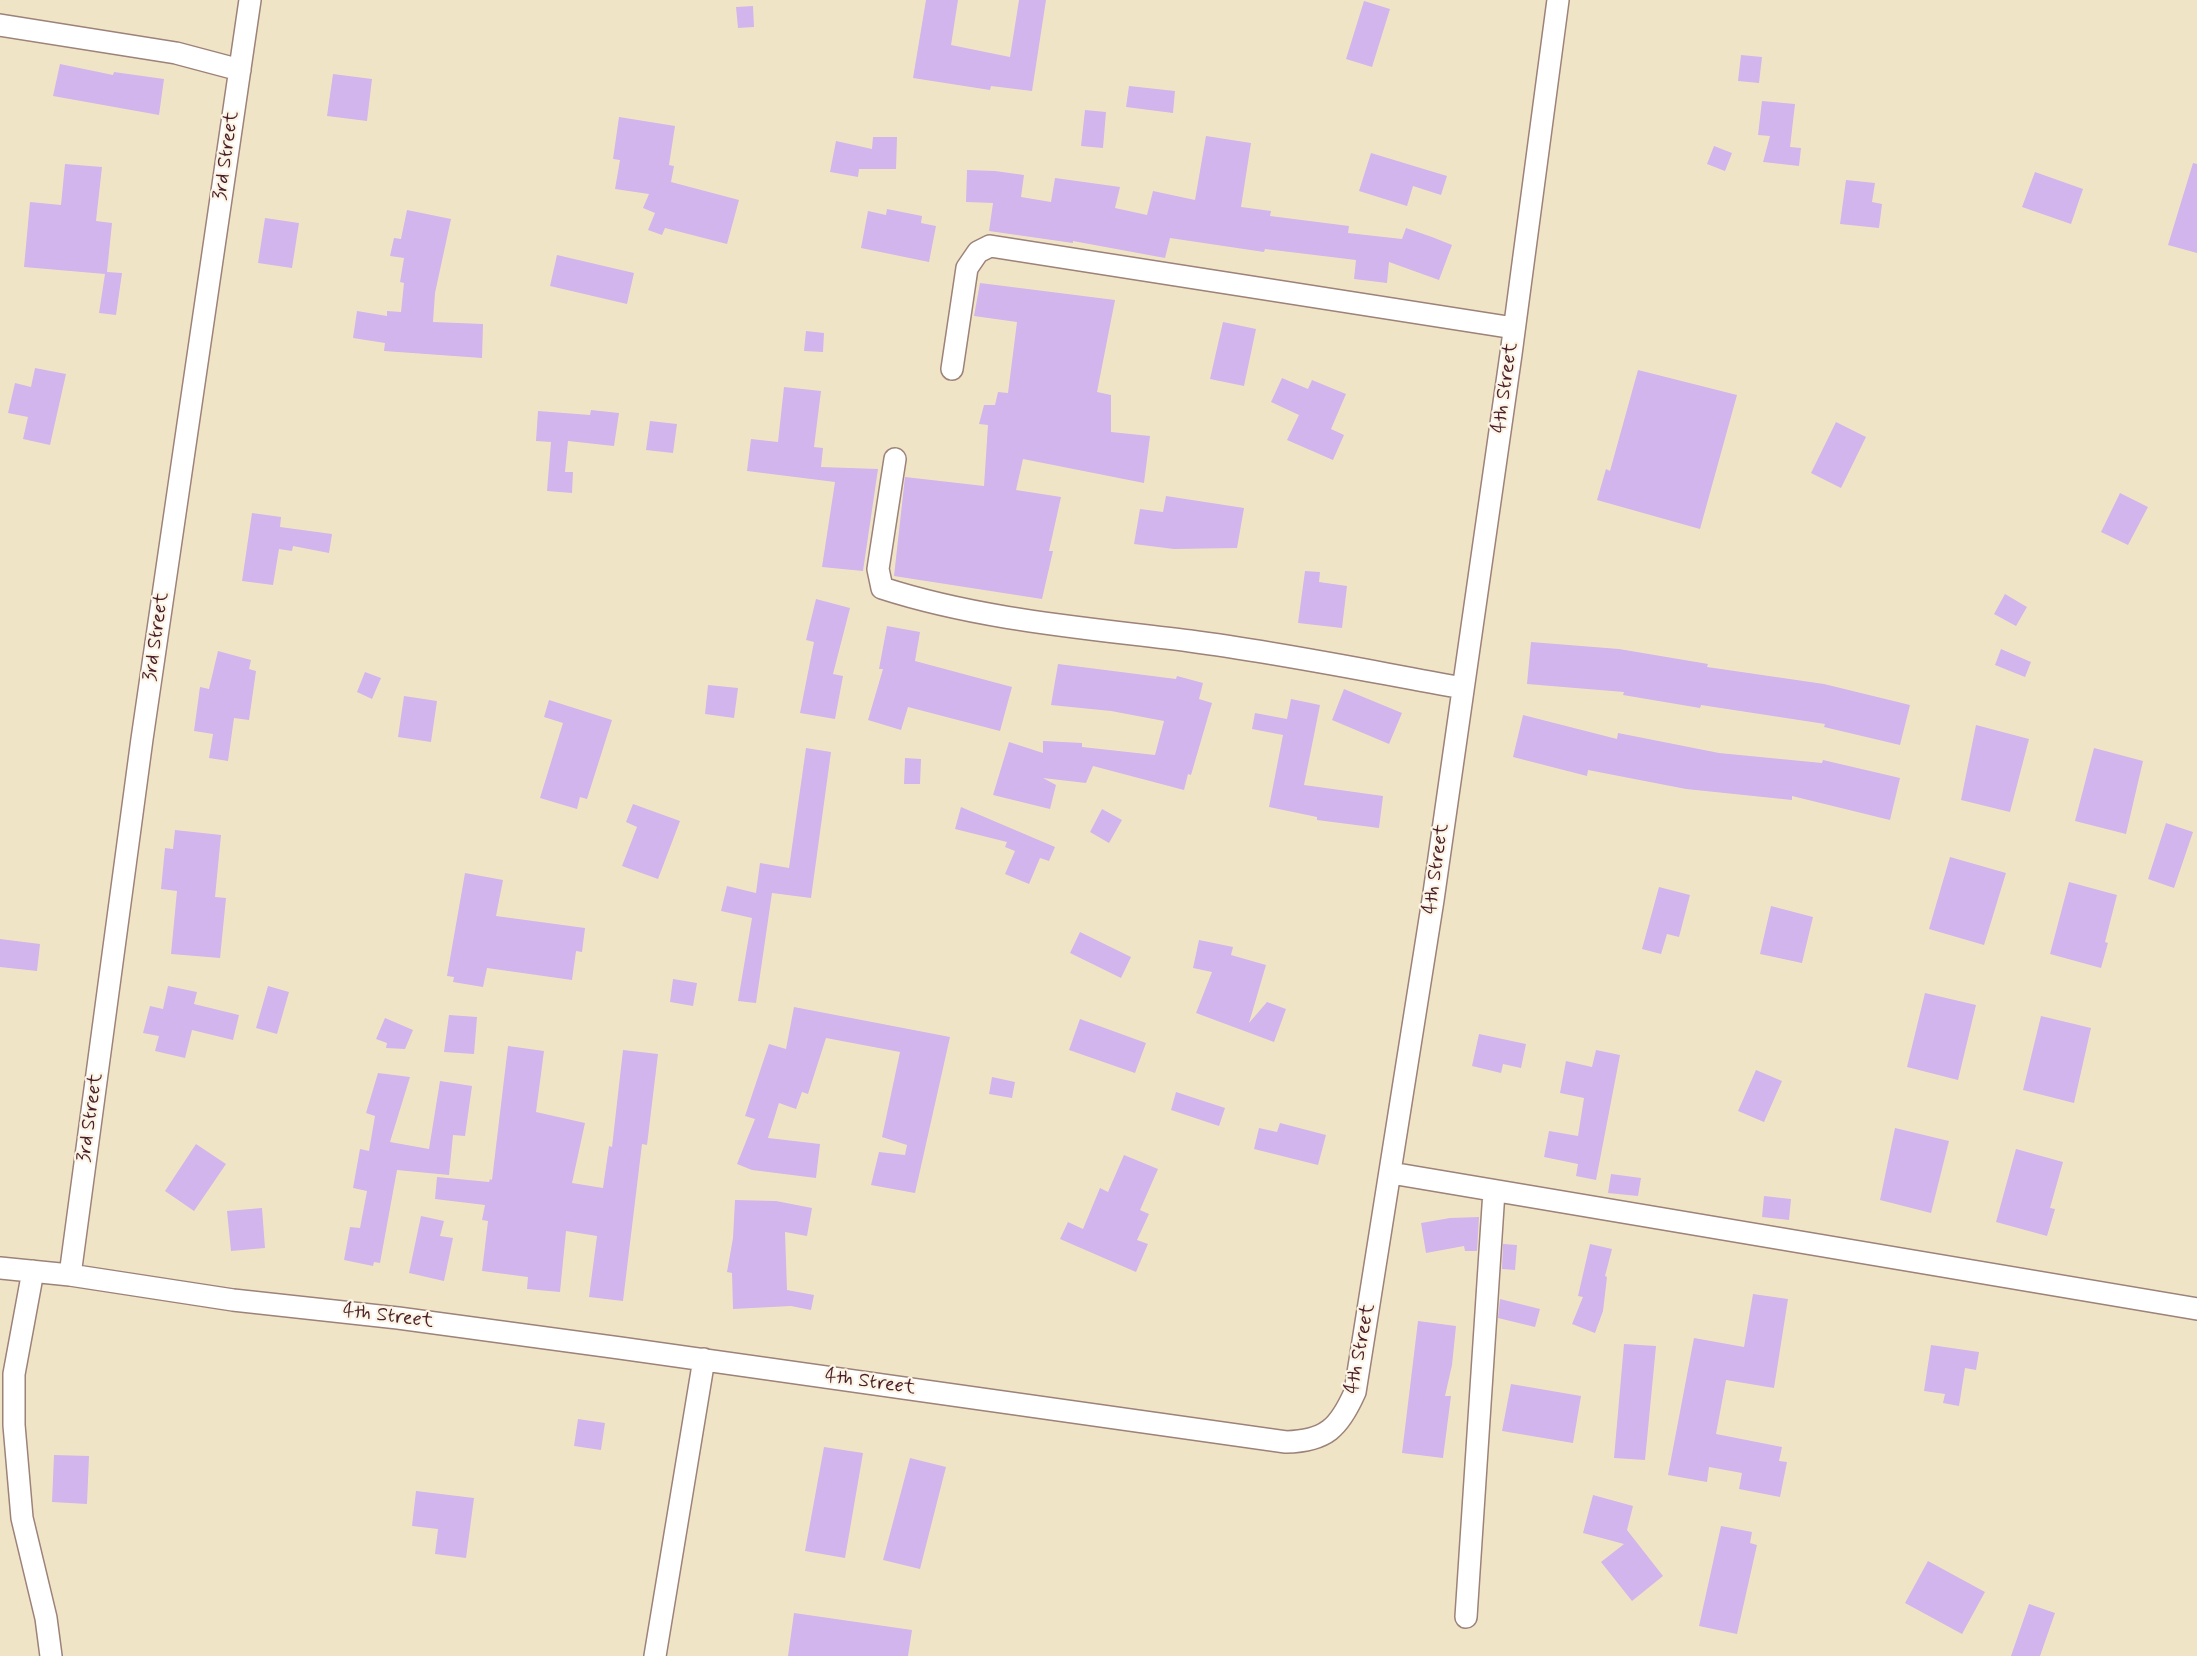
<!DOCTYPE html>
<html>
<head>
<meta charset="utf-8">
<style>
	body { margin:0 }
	canvas { display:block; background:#f0e4c7 }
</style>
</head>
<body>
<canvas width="2197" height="1656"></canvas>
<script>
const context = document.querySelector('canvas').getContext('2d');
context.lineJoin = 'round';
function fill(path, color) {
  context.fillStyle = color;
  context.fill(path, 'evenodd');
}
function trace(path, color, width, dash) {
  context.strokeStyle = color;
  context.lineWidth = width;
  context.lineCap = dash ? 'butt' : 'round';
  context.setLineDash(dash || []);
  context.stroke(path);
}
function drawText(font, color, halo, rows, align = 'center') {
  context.font = font + ' Mynerve,sans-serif';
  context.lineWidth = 4.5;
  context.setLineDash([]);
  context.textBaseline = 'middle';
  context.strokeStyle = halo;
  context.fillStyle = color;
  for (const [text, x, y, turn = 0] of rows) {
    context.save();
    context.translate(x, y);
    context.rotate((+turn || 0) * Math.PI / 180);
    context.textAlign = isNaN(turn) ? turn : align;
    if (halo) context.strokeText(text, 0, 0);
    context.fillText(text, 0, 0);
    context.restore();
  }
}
fill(new Path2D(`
	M 926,0 L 958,0 L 951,45 L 1010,57 L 1019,0 L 1046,0 L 1032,91 L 991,86 L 990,90 L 913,78 Z
	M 1364,1 L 1390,9 L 1372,67 L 1346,59 Z
	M 753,6 L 754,27 L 738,28 L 736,7 Z
	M 1741,55 L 1762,57 L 1759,83 L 1738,81 Z
	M 60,64 L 113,75 L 114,72 L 164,79 L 159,115 L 53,96 Z
	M 333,74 L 372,79 L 367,121 L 327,116 Z
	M 1129,86 L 1175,91 L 1173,113 L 1126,107 Z
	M 1762,101 L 1795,104 L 1790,147 L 1801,148 L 1799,166 L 1763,162 L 1770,136 L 1758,135 Z
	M 1085,110 L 1106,112 L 1103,148 L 1081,146 Z
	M 619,117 L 675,126 L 669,165 L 674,166 L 671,182 L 739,200 L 727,244 L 665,228 L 662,235 L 648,230 L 655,213 L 643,208 L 649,194 L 615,189 L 620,160 L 613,159 Z
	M 1206,136 L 1251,143 L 1241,207 L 1271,211 L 1270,216 L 1349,226 L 1348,233 L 1402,239 L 1406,228 L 1432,237 L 1452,245 L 1439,280 L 1389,262 L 1387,283 L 1354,279 L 1356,260 L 1265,249 L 1264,252 L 1170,238 L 1165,258 L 1073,241 L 1073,243 L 989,231 L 993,203 L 966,202 L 967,170 L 995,171 L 1024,175 L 1021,197 L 1051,202 L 1055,178 L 1120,187 L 1115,208 L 1147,215 L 1153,191 L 1195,200 Z
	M 873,137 L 897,137 L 896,169 L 859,169 L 858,177 L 830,172 L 836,141 L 872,149 Z
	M 1714,146 L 1732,153 L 1725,171 L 1707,164 Z
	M 1371,153 L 1447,176 L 1441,195 L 1413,186 L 1407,206 L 1359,191 Z
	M 2193,163 L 2197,164 L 2197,253 L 2168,245 Z
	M 65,164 L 102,167 L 96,221 L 112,223 L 107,272 L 122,273 L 116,315 L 99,313 L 105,274 L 24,267 L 30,202 L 61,205 Z
	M 2035,172 L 2083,189 L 2071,224 L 2022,207 Z
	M 1846,180 L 1875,183 L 1872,202 L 1882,204 L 1879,228 L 1840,224 Z
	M 887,209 L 922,216 L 921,223 L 936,226 L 929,262 L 861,248 L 868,211 L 886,215 Z
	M 407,210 L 451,219 L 435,293 L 433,322 L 483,324 L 482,358 L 384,351 L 385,343 L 353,338 L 357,311 L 387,316 L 387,311 L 401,312 L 404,283 L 400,282 L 404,258 L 390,256 L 394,238 L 401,239 Z
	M 265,218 L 299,223 L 292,268 L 258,263 Z
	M 557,255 L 634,273 L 627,304 L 550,286 Z
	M 980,283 L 1115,300 L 1097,392 L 1111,395 L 1111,432 L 1150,436 L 1144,483 L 1023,459 L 1016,490 L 1061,497 L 1049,551 L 1053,551 L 1042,599 L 894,576 L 905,477 L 984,486 L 988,425 L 979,424 L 984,405 L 995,405 L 998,392 L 1008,393 L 1017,322 L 974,316 Z
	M 1223,322 L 1256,329 L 1244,386 L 1210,379 Z
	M 806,331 L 824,333 L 823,352 L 804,351 Z
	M 35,368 L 66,374 L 50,445 L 23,439 L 28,417 L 8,413 L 15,383 L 31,387 Z
	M 1638,370 L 1737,395 L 1700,529 L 1597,500 L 1606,469 L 1610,471 Z
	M 1282,378 L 1308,389 L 1312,380 L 1346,394 L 1331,429 L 1344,435 L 1333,460 L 1287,440 L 1299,415 L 1271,402 Z
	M 784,387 L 821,391 L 814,447 L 823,448 L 821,467 L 878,469 L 863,571 L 822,567 L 835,482 L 747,471 L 751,439 L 778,442 Z
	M 591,410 L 619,413 L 614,446 L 568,441 L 565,472 L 573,472 L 572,493 L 547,491 L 551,442 L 536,441 L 538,411 L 590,415 Z
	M 650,421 L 677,424 L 673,453 L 646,450 Z
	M 1836,422 L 1866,437 L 1841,488 L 1811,473 Z
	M 2120,493 L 2148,507 L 2128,545 L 2101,532 Z
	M 1166,496 L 1244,508 L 1237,548 L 1174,549 L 1134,544 L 1140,509 L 1163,512 Z
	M 252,513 L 281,517 L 280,527 L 332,534 L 329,553 L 293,546 L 292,551 L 279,549 L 273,585 L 242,581 Z
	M 1305,571 L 1320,572 L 1319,582 L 1347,586 L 1342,628 L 1298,623 Z
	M 2005,594 L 2027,607 L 2016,626 L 1994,614 Z
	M 816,599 L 850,608 L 833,674 L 843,676 L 835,719 L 800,713 L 814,642 L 806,640 Z
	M 887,626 L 920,632 L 915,661 L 1012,687 L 1000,731 L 908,707 L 901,730 L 868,720 L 883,669 L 879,669 Z
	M 1531,642 L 1619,649 L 1708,664 L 1707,667 L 1824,684 L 1910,705 L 1900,745 L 1824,727 L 1825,724 L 1701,705 L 1700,708 L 1623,695 L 1624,692 L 1527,684 Z
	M 2001,649 L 2031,662 L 2025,677 L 1995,665 Z
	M 218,651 L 251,660 L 249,669 L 256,671 L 249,720 L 234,718 L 228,761 L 209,758 L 213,734 L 194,731 L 200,687 L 209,689 Z
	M 1058,664 L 1176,679 L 1177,676 L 1203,683 L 1199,699 L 1212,703 L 1191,775 L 1188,774 L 1184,790 L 1093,766 L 1086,783 L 1043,778 L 1056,785 L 1050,809 L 993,795 L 1009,742 L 1043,753 L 1043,741 L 1082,743 L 1082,747 L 1155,755 L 1164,721 L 1111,711 L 1051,705 Z
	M 365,672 L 381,678 L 372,699 L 357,692 Z
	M 708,685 L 738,688 L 734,718 L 705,714 Z
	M 1344,689 L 1402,713 L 1389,744 L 1332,720 Z
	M 404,696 L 437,701 L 431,742 L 398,737 Z
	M 1291,699 L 1320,705 L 1304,785 L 1383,796 L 1379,828 L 1317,820 L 1317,817 L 1269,807 L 1283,735 L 1252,729 L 1255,713 L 1287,719 Z
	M 549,700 L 612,720 L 587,799 L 580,797 L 577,809 L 540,798 L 563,723 L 544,717 Z
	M 1523,715 L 1617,739 L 1618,733 L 1719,753 L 1822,763 L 1823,760 L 1900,778 L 1890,820 L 1792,796 L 1792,800 L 1686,789 L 1588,770 L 1587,776 L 1513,757 Z
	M 1976,725 L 2029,739 L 2010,812 L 1961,800 Z
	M 806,748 L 831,752 L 811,898 L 772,893 L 756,1003 L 738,1001 L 752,918 L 721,911 L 727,886 L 756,893 L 760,863 L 789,868 Z
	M 2094,748 L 2143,761 L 2126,834 L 2075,821 Z
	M 905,758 L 921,759 L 920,784 L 904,784 Z
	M 633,804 L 680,821 L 658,879 L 622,866 L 637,827 L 626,822 Z
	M 961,807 L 1055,847 L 1049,861 L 1040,858 L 1029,884 L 1005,874 L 1015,851 L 1005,847 L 1007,842 L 955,829 Z
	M 1102,809 L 1122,820 L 1109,843 L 1090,832 Z
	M 2166,823 L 2193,832 L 2174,888 L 2148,879 Z
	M 175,830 L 221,835 L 215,897 L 226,898 L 220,958 L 171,954 L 177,891 L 161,889 L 165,848 L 173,849 Z
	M 1950,857 L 2006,873 L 1984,945 L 1929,929 Z
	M 465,873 L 503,880 L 496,916 L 585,928 L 582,952 L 576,951 L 572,980 L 487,968 L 483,987 L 453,982 L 454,977 L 447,976 Z
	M 2069,882 L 2117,895 L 2105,942 L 2108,943 L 2101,968 L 2050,954 Z
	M 1659,887 L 1690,895 L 1679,937 L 1667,934 L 1661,954 L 1642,949 Z
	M 1771,906 L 1813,917 L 1802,963 L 1760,954 Z
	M 1080,932 L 1131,957 L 1121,978 L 1070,953 Z
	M 0,939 L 40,944 L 37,971 L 0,967 Z
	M 1199,940 L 1233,947 L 1231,955 L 1266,965 L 1249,1023 L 1267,1002 L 1286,1009 L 1274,1042 L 1196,1013 L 1212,972 L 1193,968 Z
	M 673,979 L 697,983 L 693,1006 L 670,1002 Z
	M 168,986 L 197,992 L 194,1004 L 239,1015 L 233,1040 L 192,1030 L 185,1058 L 155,1051 L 159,1036 L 143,1033 L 150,1006 L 163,1009 Z
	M 268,986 L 289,992 L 277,1034 L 256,1028 Z
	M 1925,993 L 1976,1005 L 1958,1080 L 1907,1067 Z
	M 794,1007 L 950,1037 L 915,1193 L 871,1185 L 879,1152 L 905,1155 L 907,1145 L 882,1137 L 900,1052 L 826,1038 L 808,1094 L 802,1092 L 796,1109 L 779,1103 L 768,1138 L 820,1144 L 816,1178 L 752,1170 L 737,1164 L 755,1119 L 745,1116 L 769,1044 L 786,1049 Z
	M 449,1015 L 477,1017 L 474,1054 L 444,1052 Z
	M 2041,1016 L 2091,1028 L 2074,1103 L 2023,1090 Z
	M 385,1018 L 413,1030 L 405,1049 L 386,1048 L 387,1043 L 376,1039 Z
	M 1080,1019 L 1146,1043 L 1135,1073 L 1069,1050 Z
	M 1479,1034 L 1526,1044 L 1521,1068 L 1503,1064 L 1501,1073 L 1472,1066 Z
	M 508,1046 L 544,1051 L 536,1112 L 585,1123 L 572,1183 L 603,1188 L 609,1146 L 612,1147 L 623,1050 L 658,1054 L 647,1145 L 642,1144 L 623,1301 L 589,1297 L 597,1236 L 566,1231 L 560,1292 L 527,1289 L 528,1277 L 482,1271 L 488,1221 L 482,1220 L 485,1205 L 435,1199 L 437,1177 L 489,1182 L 490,1179 L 492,1180 Z
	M 1596,1050 L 1620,1055 L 1596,1180 L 1576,1176 L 1578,1164 L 1544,1157 L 1549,1131 L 1578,1136 L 1584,1098 L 1560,1093 L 1566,1061 L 1592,1067 Z
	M 1756,1070 L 1782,1081 L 1764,1122 L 1738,1111 Z
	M 378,1073 L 410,1077 L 390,1142 L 429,1149 L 440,1081 L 472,1086 L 465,1136 L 453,1135 L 449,1175 L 397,1170 L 380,1263 L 374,1262 L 373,1266 L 344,1260 L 350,1227 L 360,1228 L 367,1191 L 353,1188 L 360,1149 L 369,1151 L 375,1116 L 366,1113 Z
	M 992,1077 L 1015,1082 L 1012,1098 L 989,1094 Z
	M 1176,1092 L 1225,1108 L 1219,1126 L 1171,1110 Z
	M 1280,1123 L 1326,1135 L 1318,1165 L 1254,1149 L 1259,1128 L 1277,1132 Z
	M 1895,1128 L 1949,1141 L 1931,1213 L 1880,1200 Z
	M 196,1144 L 226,1164 L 194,1211 L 165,1191 Z
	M 2016,1149 L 2063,1162 L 2050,1208 L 2055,1209 L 2047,1236 L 1996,1222 Z
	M 1124,1155 L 1158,1169 L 1140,1210 L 1149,1214 L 1137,1240 L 1148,1244 L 1136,1272 L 1060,1239 L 1068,1222 L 1083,1229 L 1100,1188 L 1108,1192 Z
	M 1611,1174 L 1641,1178 L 1638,1196 L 1608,1193 Z
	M 1764,1196 L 1791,1199 L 1789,1220 L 1762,1217 Z
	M 735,1200 L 776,1201 L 812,1208 L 807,1236 L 785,1232 L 787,1290 L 814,1295 L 811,1310 L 791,1306 L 733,1309 L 732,1273 L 727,1272 L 733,1238 Z
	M 262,1208 L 265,1248 L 231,1251 L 227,1211 Z
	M 421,1216 L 444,1221 L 440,1236 L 453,1238 L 444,1281 L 409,1273 Z
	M 1479,1217 L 1477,1251 L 1465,1251 L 1464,1246 L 1426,1253 L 1421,1223 L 1450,1218 Z
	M 1503,1244 L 1517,1245 L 1515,1270 L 1502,1269 Z
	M 1590,1244 L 1612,1249 L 1605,1276 L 1607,1277 L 1603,1311 L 1595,1333 L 1572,1324 L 1583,1297 L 1578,1296 Z
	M 1753,1294 L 1788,1299 L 1774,1388 L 1726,1380 L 1716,1434 L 1782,1447 L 1779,1461 L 1787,1462 L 1780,1497 L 1739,1489 L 1742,1473 L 1709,1467 L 1707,1482 L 1668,1475 L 1694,1338 L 1744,1347 Z
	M 1500,1299 L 1540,1309 L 1535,1327 L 1498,1318 Z
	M 1418,1321 L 1456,1326 L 1452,1365 L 1445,1396 L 1451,1396 L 1443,1458 L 1402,1453 Z
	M 1624,1344 L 1656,1346 L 1645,1460 L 1614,1458 Z
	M 1931,1345 L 1979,1352 L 1976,1370 L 1965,1368 L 1959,1406 L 1943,1403 L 1945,1394 L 1924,1391 Z
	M 1511,1384 L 1581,1396 L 1573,1443 L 1502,1431 Z
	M 578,1419 L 605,1423 L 601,1450 L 574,1446 Z
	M 824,1447 L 863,1453 L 845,1558 L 805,1551 Z
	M 54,1455 L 89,1456 L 87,1504 L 52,1502 Z
	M 910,1458 L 946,1467 L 920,1569 L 883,1560 Z
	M 416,1491 L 474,1498 L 466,1558 L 435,1554 L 438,1529 L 412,1526 Z
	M 1593,1495 L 1633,1506 L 1627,1530 L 1663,1576 L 1632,1601 L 1601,1562 L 1624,1544 L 1583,1533 Z
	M 1721,1526 L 1752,1532 L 1750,1543 L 1757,1545 L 1737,1634 L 1699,1626 Z
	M 1928,1561 L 1985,1592 L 1962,1634 L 1905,1603 Z
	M 2029,1604 L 2055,1613 L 2040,1656 L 2011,1656 Z
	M 794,1613 L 912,1630 L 908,1656 L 788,1656 Z`), '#d2b5ec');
const street = new Path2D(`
	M 0,25 L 176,53 L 240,70
	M 952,369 L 967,268 L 978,252 L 990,246 L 1514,328
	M 895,459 L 878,569 L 882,588 C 981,620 1087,628 1190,641 C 1282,653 1373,672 1463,688
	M 1391,1173 L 2197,1309
	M 0,1268 L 70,1275 L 233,1300 L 398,1318 L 620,1348 L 1286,1442 C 1326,1441 1339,1428 1355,1392 L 1433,900 L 1511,354 L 1558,0
	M 33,1271 L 14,1374 L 14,1425 L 22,1518 L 46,1618 L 51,1656
	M 70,1275 L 142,739 L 250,0
	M 1466,1617 L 1494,1191
	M 655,1656 L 704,1359`);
trace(street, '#9d8279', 24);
trace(street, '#fff', 21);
drawText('20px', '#4a1f2b', '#fcf5e5', [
	["3rd Street",227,156,-82],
	["4th Street",1506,388,-82],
	["3rd Street",157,637,-82],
	["4th Street",1437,869,-82],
	["3rd Street",91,1118,-82],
	["4th Street",388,1317,7],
	["4th Street",1361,1349,-79],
	["4th Street",870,1383,8]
]);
</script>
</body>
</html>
